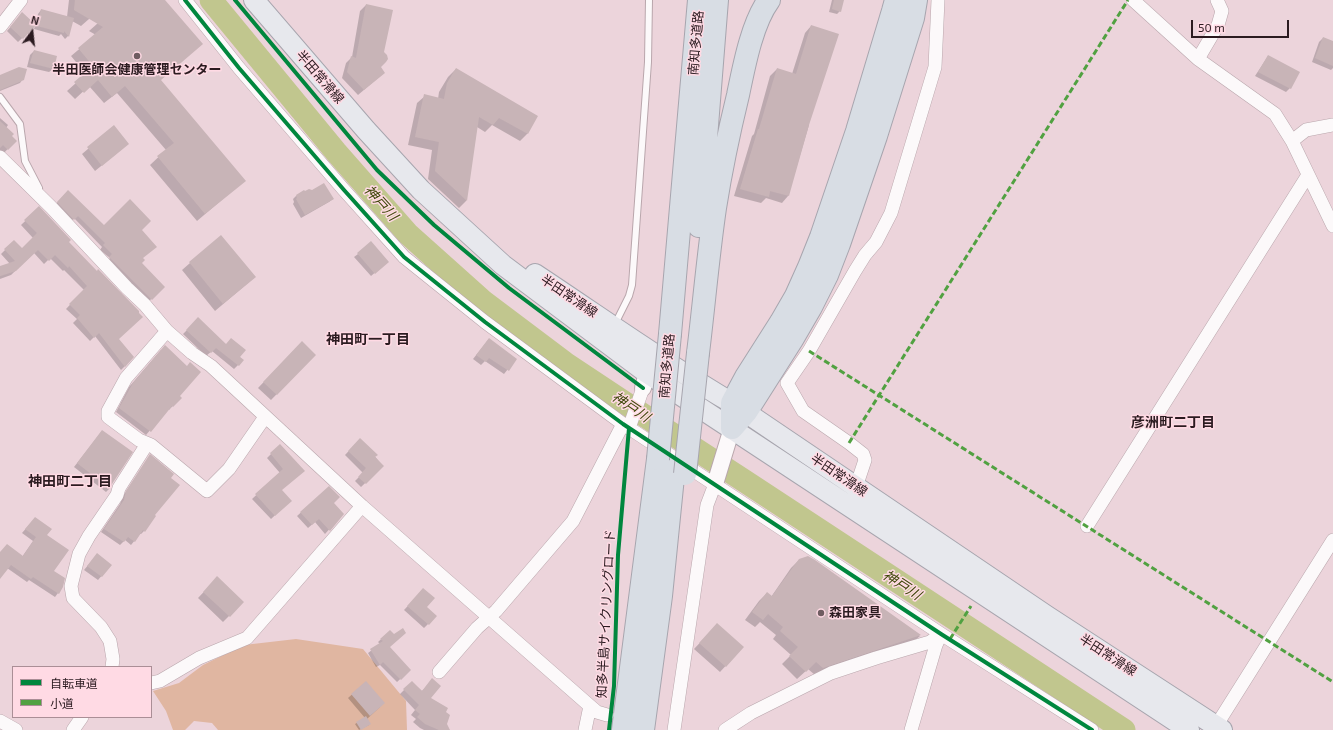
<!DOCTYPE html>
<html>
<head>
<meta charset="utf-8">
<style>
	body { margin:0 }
	#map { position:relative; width:1333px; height:730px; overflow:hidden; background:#ecd4db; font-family:"Exo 2","Noto Sans JP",sans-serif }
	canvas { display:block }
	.legend { position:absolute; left:12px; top:666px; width:140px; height:52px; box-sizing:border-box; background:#ffdae4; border:1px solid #aa8e96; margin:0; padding:5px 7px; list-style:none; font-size:12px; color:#2b1b20 }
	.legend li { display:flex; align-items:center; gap:8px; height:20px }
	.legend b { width:20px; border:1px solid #aa8e96 }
	.north { position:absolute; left:12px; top:12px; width:40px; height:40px; -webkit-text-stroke:3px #ffdae4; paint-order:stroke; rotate:15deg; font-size:11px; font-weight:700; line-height:16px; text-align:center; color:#2b1b20 }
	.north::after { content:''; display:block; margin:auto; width:14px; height:18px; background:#2b1b20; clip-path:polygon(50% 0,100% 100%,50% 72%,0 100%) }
	.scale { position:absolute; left:1191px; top:20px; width:98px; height:18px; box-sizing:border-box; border:2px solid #2b1b20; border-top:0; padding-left:5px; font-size:12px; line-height:14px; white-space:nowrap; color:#2b1b20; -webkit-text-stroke:3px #ffdae4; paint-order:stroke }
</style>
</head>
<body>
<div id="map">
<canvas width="1333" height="730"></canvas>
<ul class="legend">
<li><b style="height:5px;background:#00873e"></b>自転車道</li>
<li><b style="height:5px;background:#51a141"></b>小道</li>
</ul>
<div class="north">N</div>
<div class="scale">50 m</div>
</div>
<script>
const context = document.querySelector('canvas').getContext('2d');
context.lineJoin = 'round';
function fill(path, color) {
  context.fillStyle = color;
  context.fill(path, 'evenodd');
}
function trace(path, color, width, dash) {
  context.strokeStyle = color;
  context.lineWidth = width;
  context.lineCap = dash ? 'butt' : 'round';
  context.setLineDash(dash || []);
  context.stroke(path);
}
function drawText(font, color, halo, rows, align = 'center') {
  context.font = font + ' "Exo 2","Noto Sans JP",sans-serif';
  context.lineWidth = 3;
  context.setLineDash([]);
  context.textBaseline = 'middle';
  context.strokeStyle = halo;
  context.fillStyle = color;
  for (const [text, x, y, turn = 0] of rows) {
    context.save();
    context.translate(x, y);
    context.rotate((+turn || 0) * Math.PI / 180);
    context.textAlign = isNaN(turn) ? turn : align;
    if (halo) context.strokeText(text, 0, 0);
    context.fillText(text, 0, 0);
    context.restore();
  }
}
fill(new Path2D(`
	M 296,639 L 363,649 L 406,701 L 407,730 L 218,730 L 212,723 L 194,721 L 185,730 L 173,730 L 166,711 L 153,691 L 179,683 L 203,665 L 244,645 Z`), '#e0b6a1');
fill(new Path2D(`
	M 69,0 L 101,0 L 89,19 L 81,26 L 72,21 L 68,36 L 65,39 L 61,34 L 59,36 L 34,29 L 35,26 L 18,42 L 7,31 L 19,17 L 35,25 L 38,14 L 41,10 L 67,17 Z
	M 124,0 L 164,0 L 160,80 L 244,181 L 197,221 L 150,165 L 166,150 L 117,93 L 104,103 L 89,86 L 75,99 L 67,91 L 86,74 L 71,56 L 96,35 L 89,31 Z
	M 831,0 L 843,0 L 840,11 L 837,14 L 829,12 L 832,0 Z
	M 366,5 L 380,67 L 378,78 L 358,95 L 342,78 L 346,63 L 352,57 L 360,11 Z
	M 811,26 L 809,125 L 788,196 L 782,203 L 766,198 L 761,203 L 734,196 L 752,136 L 754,134 L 770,76 L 777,69 L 792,74 L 805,33 Z
	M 1323,38 L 1333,42 L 1333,68 L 1331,70 L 1312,62 L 1319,42 Z
	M 34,51 L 56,57 L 53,69 L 49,72 L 27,67 L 30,55 Z
	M 1268,56 L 1290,88 L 1286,92 L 1255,76 Z
	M 456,69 L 536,116 L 527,134 L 520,141 L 492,125 L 485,132 L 477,127 L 466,201 L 459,208 L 428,179 L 432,150 L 408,145 L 417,103 L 425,96 L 438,99 L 439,92 L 448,77 Z
	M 0,76 L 23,79 L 20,83 L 0,91 Z
	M 0,118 L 8,125 L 6,128 L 10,136 L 15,141 L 4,153 L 0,150 Z
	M 114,127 L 122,149 L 95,171 L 82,154 Z
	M 68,191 L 104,226 L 141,230 L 142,259 L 140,263 L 164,287 L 147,303 L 106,262 L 110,258 L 100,250 L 102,247 L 74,218 L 70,223 L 54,206 Z
	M 296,196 L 333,199 L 329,202 L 301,218 L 293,204 L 294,202 L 293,199 Z
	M 39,208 L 68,242 L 118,339 L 125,366 L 121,370 L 95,336 L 90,341 L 73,323 L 77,319 L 66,309 L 84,290 L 64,270 L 63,271 L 50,258 L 44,264 L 34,253 L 11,275 L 0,279 L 0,267 L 10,264 L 1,254 L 14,241 L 22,249 L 33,238 L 21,225 Z
	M 221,236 L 255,277 L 215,311 L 182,270 Z
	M 358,254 L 384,265 L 371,276 L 354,257 Z
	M 198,319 L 243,360 L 234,369 L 212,351 L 206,356 L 183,334 Z
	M 489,339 L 516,359 L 504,374 L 485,361 L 481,365 L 473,359 Z
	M 302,342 L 315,355 L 271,400 L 258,388 Z
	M 161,350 L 179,396 L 180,398 L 169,410 L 168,409 L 146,435 L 116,412 L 129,387 Z
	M 102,431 L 111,483 L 110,488 L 106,492 L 74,467 Z
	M 360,439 L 383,466 L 361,487 L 355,481 L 363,473 L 345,455 Z
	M 280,445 L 303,471 L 281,490 L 287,504 L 271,519 L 252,499 L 280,473 L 267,458 Z
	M 150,456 L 169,478 L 153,515 L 144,531 L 141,534 L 140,534 L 131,545 L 125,540 L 120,545 L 101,532 L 120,504 L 123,496 Z
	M 329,487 L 333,503 L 343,514 L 325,534 L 315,522 L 308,528 L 297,516 Z
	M 35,518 L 46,535 L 58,593 L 55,597 L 29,580 L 27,582 L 7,568 L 0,574 L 0,552 L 22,557 L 33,541 L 22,533 Z
	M 808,557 L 920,636 L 912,643 L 815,675 L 808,669 L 797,679 L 782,664 L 791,655 L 773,639 L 776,635 L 760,622 L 755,627 L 745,620 L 759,601 L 767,593 L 771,597 L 791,568 L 799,560 Z
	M 94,558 L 111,565 L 98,580 L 84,570 Z
	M 217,578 L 243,602 L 223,622 L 198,598 Z
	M 420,593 L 425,607 L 436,616 L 424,628 L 404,610 Z
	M 712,630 L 743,647 L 720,672 L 694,649 Z
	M 390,631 L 389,647 L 410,670 L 397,682 L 380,665 L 376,667 L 368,653 L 380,644 L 378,642 Z
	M 432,680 L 430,698 L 445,712 L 446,725 L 449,730 L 424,730 L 420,728 L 413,722 L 416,719 L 411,715 L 415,710 L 400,694 L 412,682 L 422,691 Z
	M 366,682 L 380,707 L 367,719 L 369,725 L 359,730 L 355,724 L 365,718 L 348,698 Z`), '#0003');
trace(new Path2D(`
	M 211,0 L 336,152 L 408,234 L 484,302 L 565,363 L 657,424 L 743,480 L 1124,730`), '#c1c68e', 23);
fill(new Path2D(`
	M 75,0 L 165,0 L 203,44 L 161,80 L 246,181 L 205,214 L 157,156 L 174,143 L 125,86 L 112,97 L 98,80 L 84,93 L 74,82 L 93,66 L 78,48 L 103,27 L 74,10 Z
	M 834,0 L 844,0 L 841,12 L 832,9 Z
	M 366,4 L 393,10 L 384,52 L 387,55 L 388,59 L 386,62 L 381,67 L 385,73 L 364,90 L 347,72 L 351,56 L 356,58 Z
	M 41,9 L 74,18 L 69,37 L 64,31 L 64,33 L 37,26 Z
	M 22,12 L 36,25 L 23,39 L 10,27 Z
	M 811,25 L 839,34 L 809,125 L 789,196 L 770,191 L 769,197 L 740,189 L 758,129 L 759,129 L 777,68 L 796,74 Z
	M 1323,37 L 1333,41 L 1333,66 L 1315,58 Z
	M 34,50 L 57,56 L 54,69 L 30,63 Z
	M 1268,55 L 1300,72 L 1291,89 L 1258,72 Z
	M 19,67 L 27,69 L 24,80 L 0,90 L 0,75 Z
	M 456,68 L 538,116 L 528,134 L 499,118 L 493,125 L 479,117 L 467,201 L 435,171 L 439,142 L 415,137 L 424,94 L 444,99 L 447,83 Z
	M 0,121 L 14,134 L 12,136 L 17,141 L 8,150 L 3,145 L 0,148 Z
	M 114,125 L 129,144 L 102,166 L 87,147 Z
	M 324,183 L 334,199 L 305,215 L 296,199 L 297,198 L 296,195 L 304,190 L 305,191 L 309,189 L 312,190 Z
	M 68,190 L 104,225 L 130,199 L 151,221 L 142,230 L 157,247 L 143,258 L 145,260 L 142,263 L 165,287 L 152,300 L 109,257 L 112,254 L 103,245 L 105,243 L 78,216 L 74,220 L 57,202 Z
	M 39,206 L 71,240 L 69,242 L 97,271 L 98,269 L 139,311 L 139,313 L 143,317 L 119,339 L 134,357 L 125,367 L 99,333 L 94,338 L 77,318 L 80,315 L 69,304 L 87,286 L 69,266 L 68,268 L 55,255 L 49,261 L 38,250 L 16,271 L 0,276 L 0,266 L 15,261 L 4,249 L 14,240 L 22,248 L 37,233 L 24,220 Z
	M 221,235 L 256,277 L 223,304 L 189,262 Z
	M 371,241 L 389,262 L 375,274 L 357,253 Z
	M 198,317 L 226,344 L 231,338 L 246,350 L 240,357 L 244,360 L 239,366 L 216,348 L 211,353 L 186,330 Z
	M 489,338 L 517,359 L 509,371 L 489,358 L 486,362 L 476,355 Z
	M 302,341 L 316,355 L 277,395 L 263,382 Z
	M 165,345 L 187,366 L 190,362 L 201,372 L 180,396 L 182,398 L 173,407 L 172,406 L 151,432 L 119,408 L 133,383 Z
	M 102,430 L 133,452 L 112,484 L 110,489 L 77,463 Z
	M 360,438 L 378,455 L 375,457 L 384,466 L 366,484 L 358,477 L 366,468 L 348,451 Z
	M 280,444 L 305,471 L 282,490 L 292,501 L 275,516 L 255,494 L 283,469 L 270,453 Z
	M 150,454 L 174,474 L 171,478 L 180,485 L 155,515 L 156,516 L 145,532 L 143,530 L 135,542 L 128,537 L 124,542 L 104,529 L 124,500 L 126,491 Z
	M 329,486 L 340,497 L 334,503 L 344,514 L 330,531 L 319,519 L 312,525 L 300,512 Z
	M 35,517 L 52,529 L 47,535 L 69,550 L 54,571 L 65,578 L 63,587 L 59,594 L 33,577 L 31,579 L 11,565 L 0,579 L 0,552 L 7,544 L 23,556 L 36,537 L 25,529 Z
	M 97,553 L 112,565 L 102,577 L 87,566 Z
	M 808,556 L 815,560 L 921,635 L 823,668 L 816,662 L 806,672 L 789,656 L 798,647 L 780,631 L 783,627 L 768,614 L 763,620 L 752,612 L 767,592 L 772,596 L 799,559 Z
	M 217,576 L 244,602 L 230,617 L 203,592 Z
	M 423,588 L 435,598 L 427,607 L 437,616 L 429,625 L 407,606 Z
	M 717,623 L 744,647 L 726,667 L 699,643 Z
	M 403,628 L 406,633 L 390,647 L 411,670 L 401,680 L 383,662 L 380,665 L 370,649 L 383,641 L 380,639 L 390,630 L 394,634 Z
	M 432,678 L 441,686 L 431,698 L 448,708 L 446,712 L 450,715 L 447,724 L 450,730 L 439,730 L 425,724 L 417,717 L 420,714 L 415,710 L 419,705 L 403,689 L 412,681 L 422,691 Z
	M 366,681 L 385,703 L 370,716 L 351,694 Z
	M 366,716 L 371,724 L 361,730 L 356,722 Z`), '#c8b4b7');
const service = new Path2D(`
	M 0,97 L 20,124 L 25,161 L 39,188
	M 615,324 L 629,296 L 632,285 L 648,62 L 649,0`);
const minor = new Path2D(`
	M 185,0 L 239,68 L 344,190 L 404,257 L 485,322 L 623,424 L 941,634 L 1092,730
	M 1133,0 L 1198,59 L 1275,114 L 1292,141 L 1333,226
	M 0,27 L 21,0
	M 1198,59 L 1218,25 L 1222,11 L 1217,0
	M 1292,141 L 1306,130 L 1333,125
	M 0,157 L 51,207 L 127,288 L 145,305 L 167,331 L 192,353 L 211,366 L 362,506 L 590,706 L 597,712 L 607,715
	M 167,331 L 126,378 L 108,411 L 108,417 L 139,440 L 151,445 L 207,491 L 229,469 L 265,417
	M 629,428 L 643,388
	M 856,487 L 865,460 L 863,454 L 849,443 L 803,411 L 787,383 L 809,351 L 855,271 L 865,255 L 876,242 L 891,213 L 935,67 L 938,0
	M 1087,526 L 1308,175
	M 112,667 L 113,659 L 110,641 L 101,627 L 73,598 L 71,586 L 79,554 L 89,536 L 117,495 L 119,488 L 147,444
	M 439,672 L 477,628 L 496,611 L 573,521 L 623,424
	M 151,683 L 160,681 L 199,658 L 247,638 L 362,506
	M 0,721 L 16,730
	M 1216,726 L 1333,540
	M 73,730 L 82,717
	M 585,730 L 590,706
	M 674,730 L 707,505 L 715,484
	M 725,730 L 751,713 L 831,673 L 876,658 L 930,642 L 941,634
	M 911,730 L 936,645 L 941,634`);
const tertiary = new Path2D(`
	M 643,388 L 647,373
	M 715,484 L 732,428`);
const primary = new Path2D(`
	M 254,0 L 366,130 L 421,190 L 503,265 L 647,373 L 1189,730
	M 535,274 C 600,317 664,363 732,403 L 1047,616 L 1222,730`);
const motorway = new Path2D(`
	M 699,226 L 717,0
	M 670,334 L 699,0
	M 698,353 C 704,304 708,256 715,208 C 721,170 729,132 738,95 C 744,66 752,23 769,0
	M 732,428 L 746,412 L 793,338 L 811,307 L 827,275 L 839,244 L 876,136 L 913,18 L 916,0
	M 732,428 L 732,403 L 746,377 L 781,322 L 796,296 L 809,267 L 821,237 L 857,131 L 893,11 L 896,0
	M 623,730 L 658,459
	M 643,730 L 661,596 L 674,467`);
trace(service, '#b9a6ac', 8);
trace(minor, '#b9a6ac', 14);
trace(tertiary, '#b9a6ac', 18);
trace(primary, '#a7a5ae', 22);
trace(motorway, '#a7a5ae', 24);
trace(service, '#fcf9fa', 6);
trace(minor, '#fcf9fa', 13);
trace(tertiary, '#fcf9fa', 16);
trace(primary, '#e7e8ed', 20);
trace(motorway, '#d8dde4', 22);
const motorwayBridge = new Path2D(`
	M 658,459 L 670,334
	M 685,474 L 698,353`);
trace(motorwayBridge, '#a7a5ae', 24, []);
trace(motorwayBridge, '#d8dde4', 22);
trace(new Path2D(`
	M 809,351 L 1333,682
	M 849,443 L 1128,0
	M 950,639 L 971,606`), '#51a141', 3, [6, 3]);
trace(new Path2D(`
	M 185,0 L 239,68 L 344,190 L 404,257 L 485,322 L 623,424 L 941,634 L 1092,730
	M 235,0 L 377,170 L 434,225 L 509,288 L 643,388
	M 609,730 L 614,686 L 618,555 L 629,428`), '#00873e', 4);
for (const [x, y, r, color] of [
	[137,56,4,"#6f5c61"],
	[821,613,4,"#6f5c61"]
]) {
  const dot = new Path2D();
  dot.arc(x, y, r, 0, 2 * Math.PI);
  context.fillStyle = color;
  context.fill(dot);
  trace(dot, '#ffdae4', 1.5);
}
drawText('13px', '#2b1b20', '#ffdae4', [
	["南知多道路",696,43,-85],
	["半田常滑線",320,77,49],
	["半田常滑線",569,296,34],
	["南知多道路",667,366,-85],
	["半田常滑線",839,475,34],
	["知多半島サイクリングロード",606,614,-87],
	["半田常滑線",1108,655,33]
]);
drawText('bold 13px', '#2b1b20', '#ffdae4', [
	["半田医師会健康管理センター",137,70],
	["森田家具",829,613,"left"]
]);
drawText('italic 14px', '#3e4808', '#ffdae4', [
	["神戸川",381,203,48],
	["神戸川",631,407,34],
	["神戸川",902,585,33]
]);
drawText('bold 14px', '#2b1b20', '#ffdae4', [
	["神田町一丁目",368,339],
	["彦洲町二丁目",1173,422],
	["神田町二丁目",70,481]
]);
</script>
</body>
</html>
